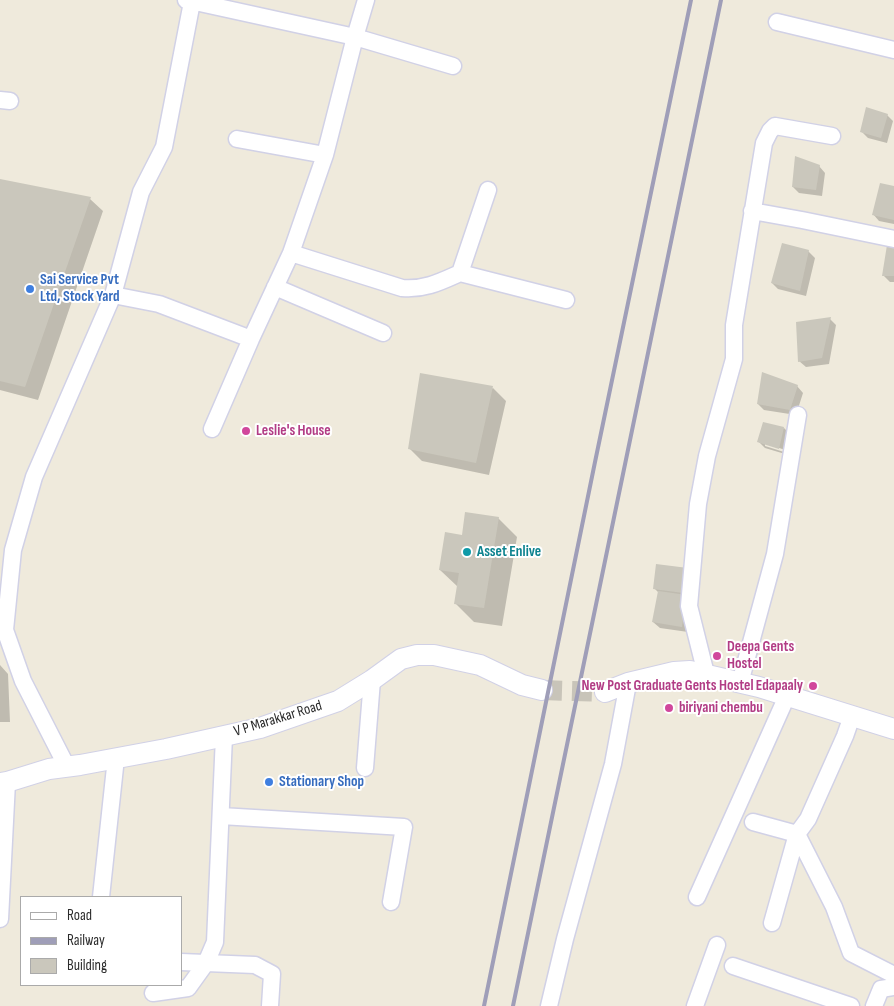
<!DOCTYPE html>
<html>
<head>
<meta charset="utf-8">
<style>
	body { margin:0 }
	#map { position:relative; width:894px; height:1006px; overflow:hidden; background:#efeadc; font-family:"Sofia Sans Condensed",sans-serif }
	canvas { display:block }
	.legend { position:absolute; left:20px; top:896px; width:162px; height:90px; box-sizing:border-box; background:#fff; border:1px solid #aaa; margin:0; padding:6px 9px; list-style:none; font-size:15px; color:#2b2b2b }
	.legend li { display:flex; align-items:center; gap:10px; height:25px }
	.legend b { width:25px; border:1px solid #aaa }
</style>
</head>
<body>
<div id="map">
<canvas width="894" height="1006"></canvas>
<ul class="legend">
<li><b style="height:6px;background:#fff"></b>Road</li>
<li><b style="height:6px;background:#9f9eb8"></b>Railway</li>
<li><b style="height:14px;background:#cac7bc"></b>Building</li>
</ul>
</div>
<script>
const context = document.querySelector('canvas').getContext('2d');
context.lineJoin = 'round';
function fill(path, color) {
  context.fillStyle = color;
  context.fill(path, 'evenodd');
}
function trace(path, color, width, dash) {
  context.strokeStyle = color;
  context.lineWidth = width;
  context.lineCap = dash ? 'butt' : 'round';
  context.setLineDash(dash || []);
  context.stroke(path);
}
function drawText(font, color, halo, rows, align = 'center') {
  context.font = font + ' "Sofia Sans Condensed",sans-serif';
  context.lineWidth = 4;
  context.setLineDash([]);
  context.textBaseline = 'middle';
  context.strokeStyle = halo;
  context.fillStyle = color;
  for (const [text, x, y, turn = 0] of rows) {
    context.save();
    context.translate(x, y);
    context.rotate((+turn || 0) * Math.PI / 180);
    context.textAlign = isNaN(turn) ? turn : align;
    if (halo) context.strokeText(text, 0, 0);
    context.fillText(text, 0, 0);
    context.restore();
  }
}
fill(new Path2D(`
	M 887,115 L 893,121 L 887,143 L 868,138 L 862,132 Z
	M 819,166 L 825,173 L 822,196 L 799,193 L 793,187 Z
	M 0,180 L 90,199 L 103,211 L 38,400 L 0,390 Z
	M 894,188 L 894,224 L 879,221 L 873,214 Z
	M 894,247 L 894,282 L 890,282 L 883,275 Z
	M 808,251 L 815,258 L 806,296 L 778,289 L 772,283 Z
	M 830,319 L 836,325 L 829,364 L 806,367 L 799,361 Z
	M 797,386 L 803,393 L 796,415 L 764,410 L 758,404 Z
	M 493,388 L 506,401 L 489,475 L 422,461 L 409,448 Z
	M 784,428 L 790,434 L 785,454 L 765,448 L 759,442 ZM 765,443 L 785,450 L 784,452 L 765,446 Z
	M 498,518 L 517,537 L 502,626 L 474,622 L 455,603 L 458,587 L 440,570 L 463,536 Z
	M 688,569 L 688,632 L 660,628 L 653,622 L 659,593 L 654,588 Z
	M 0,665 L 8,674 L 10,722 L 0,722 Z`), '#0003');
fill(new Path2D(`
	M 866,107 L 888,114 L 881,138 L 860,132 Z
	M 795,156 L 820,165 L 816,190 L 792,187 Z
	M 0,179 L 91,197 L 25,387 L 0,381 Z
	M 880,183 L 894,186 L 894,220 L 872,215 Z
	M 782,243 L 809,250 L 800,291 L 771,283 Z
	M 887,245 L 894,246 L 894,276 L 882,276 Z
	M 831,317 L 822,358 L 798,362 L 796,322 Z
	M 762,372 L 798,385 L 790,410 L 757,404 Z
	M 420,373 L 493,386 L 476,463 L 408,449 Z
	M 763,422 L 784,427 L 779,449 L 757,442 Z
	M 465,512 L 499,517 L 484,608 L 454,604 L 459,573 L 439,570 L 445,532 L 462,535 Z
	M 656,564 L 688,568 L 684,593 L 653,589 Z
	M 658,591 L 686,595 L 682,627 L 652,622 Z`), '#cac7bc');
trace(new Path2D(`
	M 542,690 L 605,692`), '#c8c4b9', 20, [20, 10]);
const minor = new Path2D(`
	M 186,0 L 355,37 L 453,66
	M 777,22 L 894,50
	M 0,100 L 10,101
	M 237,139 L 325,155
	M 752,211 L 802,220 L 894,239
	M 291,253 L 402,288 C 424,290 440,282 460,273 L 488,190
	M 460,273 L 566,300
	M 275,287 L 383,333
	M 113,295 L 159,304 L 251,339
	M 212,429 L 251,339 L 291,253 L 325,155 L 355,37 L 366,0
	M 706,674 L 689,606 L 698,504 L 707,456 L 734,359 L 734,325 L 764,143 L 770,131 L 775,126 L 832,136
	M 740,683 L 775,554 L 798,415
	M 67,767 L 23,681 L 5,630 L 13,550 L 34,477 L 113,295 L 141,192 L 164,147 L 192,2
	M 365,768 L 372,680
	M 221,816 L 404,827 L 391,902
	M 753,822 L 797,834 L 808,819 L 845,736 L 852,716
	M 797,834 L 834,907 L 851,953 L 894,975
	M 101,897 L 116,758
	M 697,897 L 787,696
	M 0,919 L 7,782
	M 772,923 L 797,834
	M 181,962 L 255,965 L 272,974 L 270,1006
	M 733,966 L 851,1006
	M 153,993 L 188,988 L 206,963 L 215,942 L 224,736
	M 549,1006 L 565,939 L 613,764 L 628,683
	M 695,1006 L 717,945
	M 874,1006 L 881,989 L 894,987`);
const tertiary = new Path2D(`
	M 605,692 L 628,683 L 674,672 L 690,671 L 759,687 L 894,729
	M 0,783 L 7,782 L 49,769 L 80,765 L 166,749 L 260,728 L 338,701 L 372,680 L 401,659 L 417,655 L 434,655 L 480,665 L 522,685 L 542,690`);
trace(minor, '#d1d1e6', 19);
trace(tertiary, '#d1d1e6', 22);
trace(minor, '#fff', 16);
trace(tertiary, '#fff', 20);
trace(new Path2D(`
	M 484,1006 L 595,462 L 691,0
	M 513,1006 C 582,671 652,335 721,0`), '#9f9eb8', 4);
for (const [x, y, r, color] of [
	[30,289,5,"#3f7fe0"],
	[246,431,5,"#d1479c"],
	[467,552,5,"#0f9aa8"],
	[717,656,5,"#d1479c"],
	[813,686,5,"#d1479c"],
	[669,708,5,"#d1479c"],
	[269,782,5,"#3f7fe0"]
]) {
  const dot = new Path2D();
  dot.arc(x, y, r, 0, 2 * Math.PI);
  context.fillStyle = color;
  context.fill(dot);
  trace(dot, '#fff', 2);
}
drawText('bold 15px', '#366cbe', '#fff', [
	["Sai Service Pvt",40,280],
	["Ltd, Stock Yard",40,297],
	["Stationary Shop",279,782]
], 'left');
drawText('bold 15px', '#b23c85', '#fff', [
	["Leslie's House",256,431],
	["Deepa Gents",727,647],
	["Hostel",727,664],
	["New Post Graduate Gents Hostel Edapaaly",803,686,"right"],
	["biriyani chembu",679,708]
], 'left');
drawText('bold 15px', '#0d838f', '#fff', [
	["Asset Enlive",477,552]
], 'left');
drawText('15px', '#2b2b2b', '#fff', [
	["V P Marakkar Road",278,719,-17]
]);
</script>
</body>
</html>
